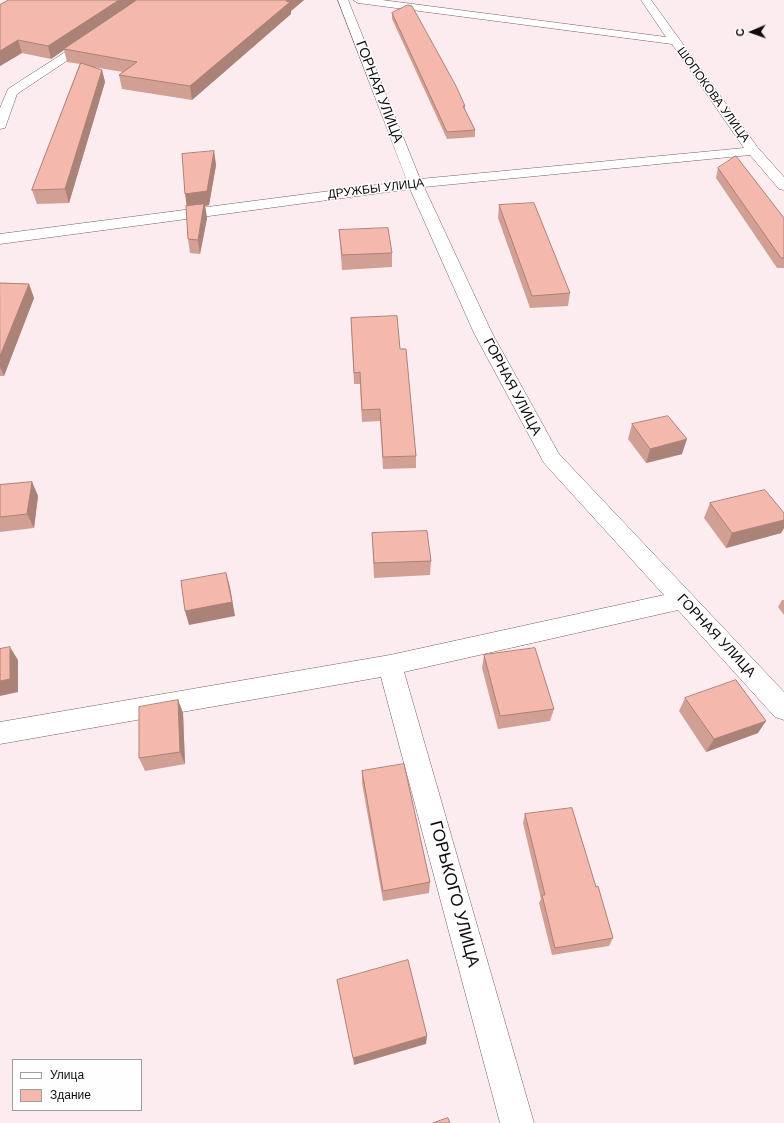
<!DOCTYPE html>
<html>
<head>
<meta charset="utf-8">
<style>
	body { margin:0 }
	#map { position:relative; width:784px; height:1123px; overflow:hidden; background:#fdecef; font-family:Helvetica,sans-serif }
	canvas { display:block }
	.legend { position:absolute; left:12px; top:1059px; width:130px; height:52px; box-sizing:border-box; background:#fefefe; border:1px solid #9f9d9d; margin:0; padding:5px 7px; list-style:none; font-size:12px; color:#110b0c }
	.legend li { display:flex; align-items:center; gap:8px; height:20px }
	.legend b { width:20px; border:1px solid #9f9d9d }
	.north { position:absolute; left:732px; top:12px; width:40px; height:40px; -webkit-text-stroke:3px #fefefe; paint-order:stroke; rotate:268deg; font-size:11px; font-weight:700; line-height:16px; text-align:center; color:#110b0c }
	.north::after { content:''; display:block; margin:auto; width:14px; height:18px; background:#110b0c; clip-path:polygon(50% 0,100% 100%,50% 72%,0 100%) }
</style>
</head>
<body>
<div id="map">
<canvas width="784" height="1123"></canvas>
<ul class="legend">
<li><b style="height:5px;background:#fff"></b>Улица</li>
<li><b style="height:11px;background:#f4b9ac"></b>Здание</li>
</ul>
<div class="north">С</div>
</div>
<script>
const context = document.querySelector('canvas').getContext('2d');
context.lineJoin = 'round';
function trace(path, color, width, dash) {
  context.strokeStyle = color;
  context.lineWidth = width;
  context.lineCap = dash ? 'butt' : 'round';
  context.setLineDash(dash || []);
  context.stroke(path);
}
function fill(path, color) {
  context.fillStyle = color;
  context.fill(path, 'evenodd');
}
function drawText(font, color, halo, rows, align = 'center') {
  context.font = font + ' Helvetica,sans-serif';
  context.lineWidth = 3;
  context.setLineDash([]);
  context.textBaseline = 'middle';
  context.strokeStyle = halo;
  context.fillStyle = color;
  for (const [text, x, y, turn = 0] of rows) {
    context.save();
    context.translate(x, y);
    context.rotate((+turn || 0) * Math.PI / 180);
    context.textAlign = isNaN(turn) ? turn : align;
    if (halo) context.strokeText(text, 0, 0);
    context.fillText(text, 0, 0);
    context.restore();
  }
}
const minor = new Path2D(`
	M 338,0 L 348,0 L 420,179 L 744,148 L 672,44 L 358,3 L 353,0 L 382,0 L 666,37 L 641,0 L 651,0 L 758,148 L 784,177 L 784,190 L 779,189 L 750,155 L 424,187 L 492,333 L 559,454 L 784,692 L 784,720 L 775,717 L 678,610 L 404,672 L 534,1123 L 500,1123 L 381,677 L 0,744 L 0,722 L 390,655 L 664,595 L 544,463 L 474,333 L 410,189 L 0,244 L 0,234 L 407,181 Z
	M 91,37 L 97,40 L 95,42 L 17,94 L 6,125 L 5,128 L 0,129 L 0,108 L 8,89 L 87,38 Z`);
trace(minor, '#736265', 1);
fill(minor, '#fff');
fill(new Path2D(`
	M 9,0 L 304,0 L 291,11 L 291,14 L 192,100 L 122,89 L 119,75 L 123,72 L 93,67 L 102,70 L 105,82 L 69,203 L 37,204 L 32,190 L 80,64 L 67,62 L 64,50 L 51,59 L 22,53 L 0,66 L 0,5 Z
	M 392,13 L 465,106 L 465,110 L 475,130 L 475,137 L 447,139 L 392,19 Z
	M 214,151 L 216,165 L 209,205 L 205,206 L 207,218 L 200,254 L 190,253 L 188,239 L 187,206 Z
	M 718,168 L 784,218 L 784,268 L 777,268 L 716,178 Z
	M 499,205 L 570,293 L 568,306 L 530,308 L 498,218 Z
	M 339,230 L 392,253 L 392,267 L 342,270 Z
	M 0,283 L 29,284 L 34,298 L 4,376 L 0,376 Z
	M 351,318 L 400,349 L 416,456 L 416,468 L 383,469 L 380,421 L 362,422 L 360,384 L 354,384 Z
	M 632,424 L 682,454 L 646,463 L 628,439 Z
	M 32,482 L 38,496 L 34,528 L 0,532 L 0,485 Z
	M 710,503 L 784,513 L 784,528 L 781,533 L 726,548 L 704,518 Z
	M 372,533 L 431,561 L 430,575 L 374,578 Z
	M 782,600 L 784,600 L 784,615 L 778,607 Z
	M 484,655 L 554,709 L 550,721 L 498,729 L 482,668 Z
	M 685,698 L 758,733 L 706,752 L 679,711 Z
	M 178,700 L 183,713 L 185,764 L 145,771 L 139,758 Z
	M 362,771 L 430,882 L 429,893 L 383,901 L 362,783 Z
	M 525,814 L 596,887 L 613,938 L 609,946 L 552,955 L 539,903 L 541,899 L 523,823 Z`), '#d29f94');
fill(new Path2D(`
	M 119,0 L 140,0 L 64,49 L 64,50 L 51,59 L 48,46 Z
	M 287,0 L 304,0 L 291,11 L 291,14 L 192,100 L 190,86 Z
	M 18,40 L 22,53 L 0,66 L 0,51 Z
	M 102,70 L 105,82 L 69,203 L 65,189 Z
	M 214,151 L 216,165 L 209,205 L 205,206 L 207,218 L 200,254 L 198,240 L 187,208 L 185,194 Z
	M 29,284 L 34,298 L 4,376 L 0,367 L 0,356 Z
	M 687,439 L 682,454 L 646,463 L 650,449 Z
	M 32,482 L 38,496 L 34,528 L 27,514 Z
	M 784,520 L 784,528 L 781,533 L 726,548 L 732,533 Z
	M 226,573 L 230,587 L 235,616 L 189,625 L 185,611 Z
	M 10,647 L 18,660 L 18,692 L 0,696 L 0,681 Z
	M 178,700 L 183,713 L 185,764 L 180,752 Z
	M 766,721 L 758,733 L 706,752 L 714,739 Z
	M 427,1036 L 426,1044 L 354,1065 L 353,1058 Z`), '#ab8278');
const building = new Path2D(`
	M 9,0 L 119,0 L 48,46 L 18,40 L 0,51 L 0,5 Z
	M 137,0 L 287,0 L 286,1 L 290,2 L 190,86 L 119,75 L 137,62 L 64,49 Z
	M 408,5 L 412,6 L 456,86 L 465,106 L 463,106 L 475,130 L 447,132 L 392,13 Z
	M 81,63 L 102,70 L 65,189 L 32,190 Z
	M 214,151 L 207,191 L 185,194 L 182,154 Z
	M 736,156 L 784,218 L 784,258 L 781,258 L 718,168 Z
	M 534,203 L 570,293 L 532,296 L 499,205 Z
	M 204,204 L 198,240 L 188,239 L 186,206 Z
	M 388,228 L 392,253 L 342,255 L 339,230 Z
	M 0,283 L 29,284 L 0,356 Z
	M 397,316 L 400,349 L 406,349 L 416,456 L 383,457 L 380,409 L 362,410 L 360,372 L 354,373 L 351,318 Z
	M 668,416 L 687,439 L 650,449 L 632,424 Z
	M 32,482 L 27,514 L 0,517 L 0,485 Z
	M 765,490 L 784,513 L 784,520 L 732,533 L 710,503 Z
	M 427,531 L 431,561 L 374,563 L 372,533 Z
	M 226,573 L 232,602 L 185,611 L 181,581 Z
	M 10,647 L 10,679 L 0,681 L 0,649 Z
	M 535,648 L 554,709 L 500,716 L 484,655 Z
	M 736,680 L 766,721 L 714,739 L 685,698 Z
	M 178,700 L 180,752 L 139,758 L 139,707 Z
	M 404,764 L 430,882 L 383,891 L 362,771 Z
	M 572,808 L 596,887 L 598,886 L 613,938 L 555,948 L 542,895 L 545,895 L 525,814 Z
	M 408,960 L 427,1036 L 353,1058 L 337,980 Z
	M 448,1118 L 450,1123 L 433,1123 Z`);
fill(building, '#f4b9ac');
trace(building, '#ab8278', 1);
drawText('12px', '#110b0c', '#fefefe', [
	["ШОПОКОВА УЛИЦА",713,95,54],
	["ДРУЖБЫ УЛИЦА",376,189,-7]
]);
drawText('14px', '#110b0c', '#fefefe', [
	["ГОРНАЯ УЛИЦА",379,92,69],
	["ГОРНАЯ УЛИЦА",512,387,62],
	["ГОРНАЯ УЛИЦА",716,636,47]
]);
drawText('17px', '#110b0c', '#fefefe', [
	["ГОРЬКОГО УЛИЦА",454,894,75]
]);
</script>
</body>
</html>
